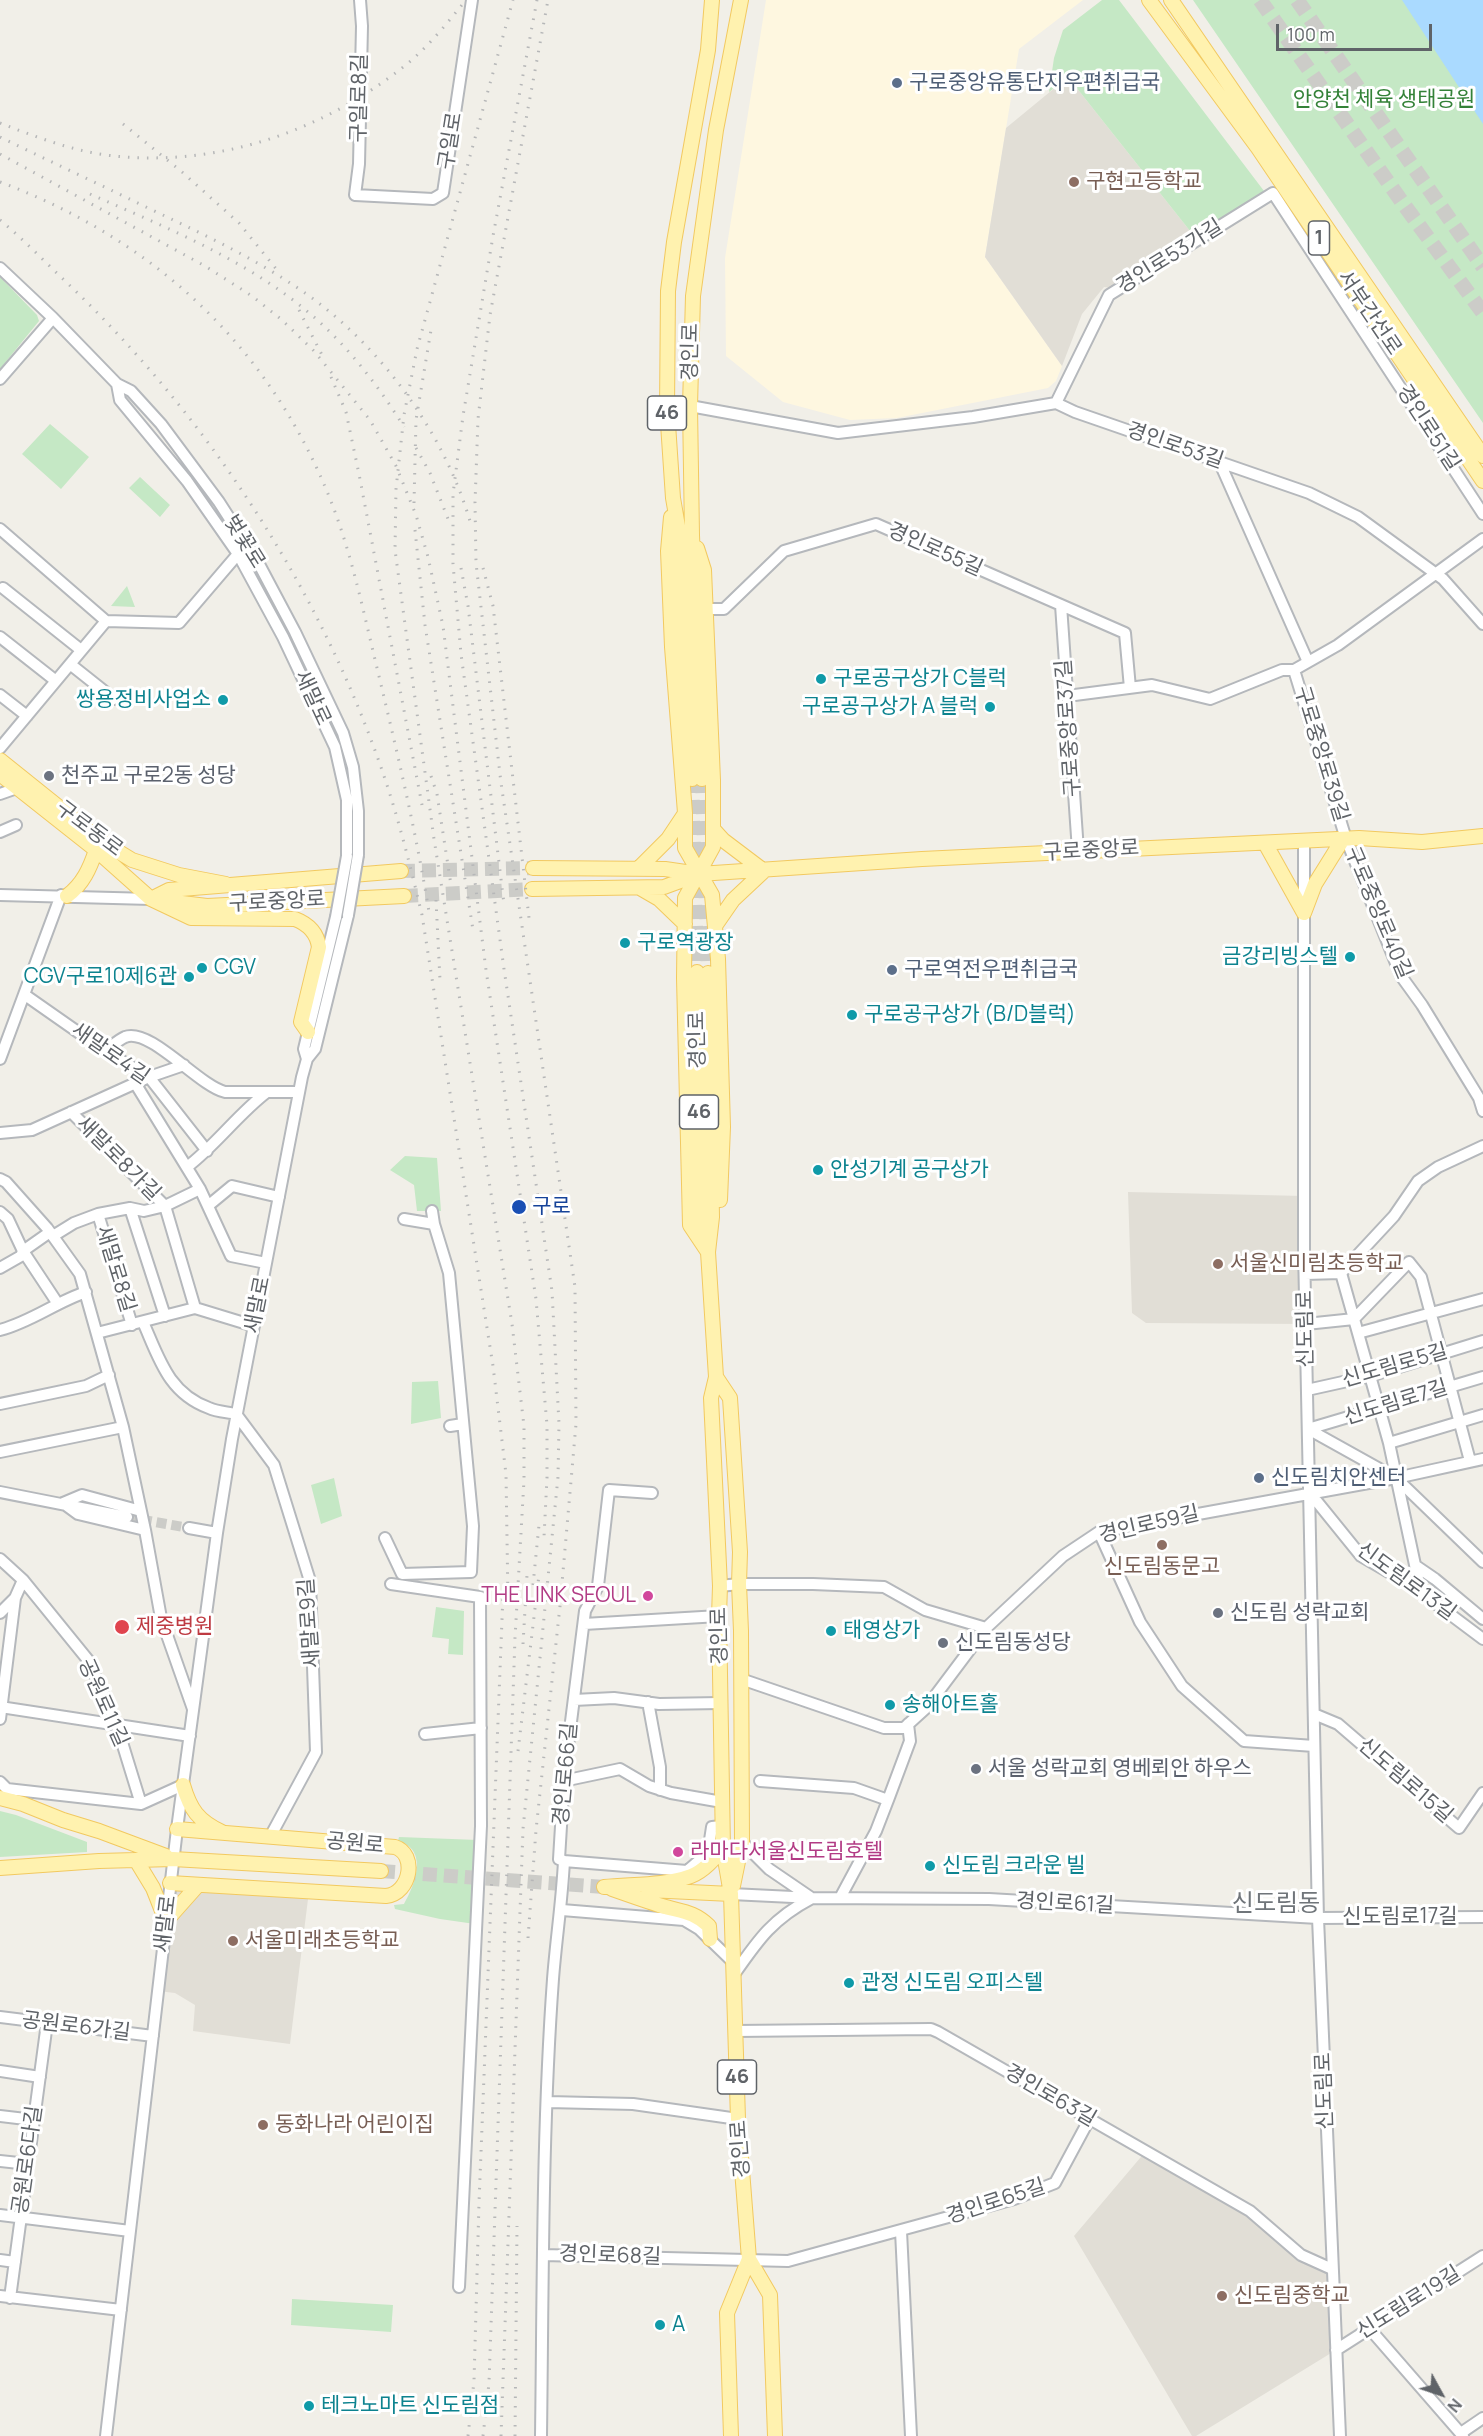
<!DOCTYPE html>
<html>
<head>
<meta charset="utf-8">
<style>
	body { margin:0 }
	#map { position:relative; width:1483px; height:2436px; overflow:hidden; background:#f1efe8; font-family:Manrope,sans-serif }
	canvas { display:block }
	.north { position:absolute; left:1411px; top:2364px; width:60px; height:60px; -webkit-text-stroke:4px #fff; paint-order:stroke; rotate:130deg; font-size:16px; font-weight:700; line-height:24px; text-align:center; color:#5f6368 }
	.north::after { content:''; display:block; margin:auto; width:21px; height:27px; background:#5f6368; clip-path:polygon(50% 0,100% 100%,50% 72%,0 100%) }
	.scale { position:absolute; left:1276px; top:24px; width:156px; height:27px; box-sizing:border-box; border:3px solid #5f6368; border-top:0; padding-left:8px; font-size:18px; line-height:21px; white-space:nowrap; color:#5f6368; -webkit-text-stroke:4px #fff; paint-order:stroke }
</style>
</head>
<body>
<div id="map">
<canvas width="1483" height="2436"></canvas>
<div class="north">N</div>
<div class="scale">100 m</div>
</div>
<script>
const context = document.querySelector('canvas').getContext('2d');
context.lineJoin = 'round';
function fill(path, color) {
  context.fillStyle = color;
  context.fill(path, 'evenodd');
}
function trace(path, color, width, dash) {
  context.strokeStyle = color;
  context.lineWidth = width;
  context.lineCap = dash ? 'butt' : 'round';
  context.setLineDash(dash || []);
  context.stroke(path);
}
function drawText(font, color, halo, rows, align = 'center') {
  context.font = font + ' Manrope,"Noto Sans KR",sans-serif';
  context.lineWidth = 6;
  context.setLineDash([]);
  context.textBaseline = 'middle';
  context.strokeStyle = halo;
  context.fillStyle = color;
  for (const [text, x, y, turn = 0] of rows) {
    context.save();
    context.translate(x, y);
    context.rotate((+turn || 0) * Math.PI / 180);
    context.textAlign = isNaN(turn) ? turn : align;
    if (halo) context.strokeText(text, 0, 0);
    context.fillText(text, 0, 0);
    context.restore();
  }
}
fill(new Path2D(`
	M 766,0 L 1083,0 L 1019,49 L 985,257 L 1062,366 L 1056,381 L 1048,388 L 897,418 L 850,420 L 783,402 L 726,356 L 725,258 Z`), '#fef7e0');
fill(new Path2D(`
	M 1068,77 L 1194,236 L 1113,288 L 1104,287 L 1082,314 L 1062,366 L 985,257 L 1006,128 Z
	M 1128,1192 L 1304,1196 L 1306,1324 L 1146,1323 L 1132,1313 Z
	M 170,1883 L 309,1891 L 290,2044 L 193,2031 L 195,2005 L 175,1993 L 158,1991 Z
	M 1146,2151 L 1250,2211 L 1301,2255 L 1332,2269 L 1336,2350 L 1196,2436 L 1192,2436 L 1074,2236 Z`), '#e1ded6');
fill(new Path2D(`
	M 1102,0 L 1119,0 L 1264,191 L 1194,236 L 1068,77 L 1049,92 L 1054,58 L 1063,30 Z
	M 1193,0 L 1483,0 L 1483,423 Z
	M 0,277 L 37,315 L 39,321 L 0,369 Z
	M 50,424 L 89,457 L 61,489 L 22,454 Z
	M 140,477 L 170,505 L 160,517 L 129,488 Z
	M 127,586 L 135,607 L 111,606 Z
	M 405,1156 L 437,1158 L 441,1211 L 417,1211 L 414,1185 L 390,1170 Z
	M 438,1381 L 441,1418 L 411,1424 L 412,1382 Z
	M 334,1478 L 342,1516 L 321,1524 L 311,1485 Z
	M 436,1607 L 464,1611 L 463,1655 L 448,1654 L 449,1639 L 432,1637 Z
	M 0,1811 L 16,1815 L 87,1842 L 87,1852 L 0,1857 Z
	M 399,1837 L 478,1840 L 475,1924 L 440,1919 L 395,1909 L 394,1905 L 404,1904 C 415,1885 429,1849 398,1841 Z
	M 292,2299 L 393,2305 L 391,2332 L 291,2325 Z`), '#c5e8c5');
fill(new Path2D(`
	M 1402,0 L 1483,0 L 1483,124 Z`), '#aadaff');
trace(new Path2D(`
	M 127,1517 L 189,1528`), '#ccccc8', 10, [10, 5]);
trace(new Path2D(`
	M 692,779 L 697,972
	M 702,779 L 708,973
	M 401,871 L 533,868
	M 404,896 L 532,889
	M 381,1871 L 604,1887`), '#ccccc8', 14, [14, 7]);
trace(new Path2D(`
	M 1260,0 L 1402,202 L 1483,313
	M 1297,0 L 1483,267`), '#ccccc8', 15, [15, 8]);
const minor = new Path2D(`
	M 360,0 L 362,26 L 359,164 L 355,195 L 433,199 L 443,193 L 472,0
	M 0,268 L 53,318 L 117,384 L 131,391 L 161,424 L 219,502 L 260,566 L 295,632 L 343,733 L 353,767 L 358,811 L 358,855
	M 0,379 L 53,318
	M 117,384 L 120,400 L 187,481 L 238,554 L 283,637 L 335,747 L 347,800 L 347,856
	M 1056,403 L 1109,295 L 1273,193 L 1483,514
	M 667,404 L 690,406 L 838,433 L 973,417 L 1056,403 L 1075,412 L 1309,493 L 1358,517 L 1443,579 L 1483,624
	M 1219,461 L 1308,662
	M 0,529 L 106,621 L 179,623 L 238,554
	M 3,588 L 81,650
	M 1061,605 L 1078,851
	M 706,609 L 724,609 L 784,551 L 876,524 L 1125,633 L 1130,688
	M 0,637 L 56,681
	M 70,664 L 114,699
	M 1294,670 L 1338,645 L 1483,539
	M 0,695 L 27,716
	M 1067,696 L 1152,685 L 1210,699 L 1282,670 L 1294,670 L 1346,839 L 1401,976 L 1422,1005 L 1479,1098 L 1483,1111
	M 0,748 L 106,621
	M 0,794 L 17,788
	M 0,832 L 16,825
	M 1304,841 L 1304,1250 L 1318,1918 L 1340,2436
	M 0,895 L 151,899
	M 25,995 L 105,1051 L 149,1077 L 207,1151
	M 105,1051 C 111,1047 118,1040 125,1037 C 150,1027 199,1086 225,1092 L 298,1092
	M 0,1059 L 61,895
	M 307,1059 L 304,1049 L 336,917
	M 135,1083 L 200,1189 L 231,1256 L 266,1263
	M 71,1112 L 165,1206 L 200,1189
	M 0,1133 L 32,1130 L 149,1077 L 184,1065
	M 187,1167 C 216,1145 238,1114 267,1092
	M 0,1179 L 6,1182 L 47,1228 L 80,1274 L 123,1427 L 145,1530 L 161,1618 L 193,1709
	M 209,1205 L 232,1186 L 279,1197
	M 130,1208 L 165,1316
	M 432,1211 L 434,1224
	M 0,1212 L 8,1219 L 23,1251 L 58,1304
	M 98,1214 L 132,1325
	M 53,1236 L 74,1223 L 98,1214 L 130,1208 L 144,1211 L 165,1206 L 195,1308
	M 0,1268 L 21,1256 L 23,1251 L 50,1232
	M 1341,1273 L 1389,1443 L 1421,1593
	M 1305,1274 L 1341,1273 L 1394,1216 L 1418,1181 L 1438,1167 L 1483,1146
	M 143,1322 C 159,1358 168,1393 209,1408 C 217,1412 228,1412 236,1414 L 274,1465 L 310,1581 L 316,1752 L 270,1837
	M 1306,1324 L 1354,1319 L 1409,1262 L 1421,1277 L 1470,1461
	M 0,1330 C 31,1322 56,1302 86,1292
	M 97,1333 L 195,1308 L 254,1326
	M 1358,1333 L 1483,1299
	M 1307,1390 L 1370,1376 L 1483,1341
	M 0,1404 L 86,1386 L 109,1375
	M 450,1426 L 463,1424
	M 1308,1429 L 1396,1478 L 1483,1562
	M 1308,1429 L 1483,1377
	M 1389,1443 L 1483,1415
	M 0,1452 L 123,1427
	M 0,1492 L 127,1517
	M 1310,1493 L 1361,1556 L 1411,1585 L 1483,1639
	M 141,1511 L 82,1495 L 63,1503 L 78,1514 L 145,1530
	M 189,1528 L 217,1533
	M 1099,1532 L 1140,1622 L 1182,1686 L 1244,1741 L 1314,1746
	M 385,1538 L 402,1574 L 471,1572 L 473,1526 L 449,1273 L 434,1224 L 404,1219
	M 0,1559 L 23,1580 L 88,1660 L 117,1726 L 141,1804
	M 1416,1566 L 1435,1579 L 1483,1619
	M 391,1584 L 480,1597 L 481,1826 L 459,2287
	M 720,1586 L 739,1584 L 813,1584 L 884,1587 L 925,1610 L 986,1628 L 1063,1556 L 1099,1532 L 1396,1478 L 1483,1459
	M 0,1613 L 15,1598
	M 584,1624 L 719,1616
	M 741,1679 L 884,1728 L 904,1728 L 926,1708 L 986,1628
	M 574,1700 L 614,1698 L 659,1704 L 721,1703
	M 648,1702 L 660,1767 L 660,1790
	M 0,1707 L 190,1736
	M 1314,1714 L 1338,1724 L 1459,1828 L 1483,1793
	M 0,1719 L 15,1598 L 23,1580
	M 425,1734 L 481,1728
	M 563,1781 L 620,1769 L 649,1786 L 671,1793 L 722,1802
	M 760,1781 L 854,1788 L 888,1800 L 910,1741 L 908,1724
	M 0,1782 L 7,1789 L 141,1804 L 183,1785
	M 742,1842 L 769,1869 L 810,1897
	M 564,1861 L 687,1871 L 708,1853 L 712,1827 L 722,1826
	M 731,1894 L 813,1898 L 989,1899 L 1318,1918 L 1483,1917
	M 840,1898 L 876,1831 L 888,1800
	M 562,1910 L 684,1920 L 699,1929 L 733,1962
	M 733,1976 C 758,1940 772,1919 812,1898
	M 0,2017 L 153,2036
	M 735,2031 L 931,2029 L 938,2032 L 1250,2211 L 1301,2255 L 1332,2269
	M 0,2071 L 40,2077
	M 548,2102 L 633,2104 L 738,2119
	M 0,2116 L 34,2120
	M 0,2161 L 28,2164
	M 0,2215 L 130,2231
	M 901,2231 L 911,2436
	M 543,2255 L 788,2261 L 1014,2199 L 1055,2183 L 1090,2118
	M 0,2260 L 15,2262
	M 0,2296 L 121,2310
	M 10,2298 L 47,2023
	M 1369,2328 L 1463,2436
	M 1336,2350 L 1483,2256
	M 1461,2433 L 1483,2418
	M 106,2436 L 177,1829 L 217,1533 L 232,1439 L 302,1077 L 307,1059 L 315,1049 L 348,915
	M 541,2436 C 543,2284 542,2131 553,1979 C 556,1940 562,1901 564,1861 L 559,1859 L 564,1777 L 585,1611 L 598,1586 L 609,1490 L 652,1493`);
const major = new Path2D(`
	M 1149,0 L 1258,148 L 1483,481
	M 1171,0 L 1483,456
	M 671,517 L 668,551 L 672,647 L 685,813 L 685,848 L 712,895 L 718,959 L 723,1127 L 720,1200
	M 697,548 L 704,570 L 713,780 L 713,847 L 685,898 L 684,978 L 690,1225 L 708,1252
	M 0,760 L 101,841 L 132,860 L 179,875 L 226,884
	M 0,774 L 96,850 L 151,899 L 191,918 L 295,919 C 308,924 317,932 319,947 L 301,1022 L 308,1032
	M 692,779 L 681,544 L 673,498 L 667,409 L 668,291 L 674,242 L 708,50 L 712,0
	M 702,779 L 692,535 L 690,406 L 693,296 L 716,130 L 741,0
	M 713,829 L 723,840 L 764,871 L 733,900 L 715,926
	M 1265,843 L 1304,913
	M 533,868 L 665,869 L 699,874 L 922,859 L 1359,838 L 1422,842 L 1483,836
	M 638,869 L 668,839 L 684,815
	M 640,888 L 659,899 L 685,924
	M 532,889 L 664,887 L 694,876
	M 67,896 C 83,884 90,868 96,850
	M 151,899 L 169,890 L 401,871
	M 165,901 L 207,906 L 404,896
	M 1304,913 L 1315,884 L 1343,839
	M 697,972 L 700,1215 L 705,1239
	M 708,973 L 712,1217 L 708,1252 L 716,1377 L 711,1398 L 720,1586 L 719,1616 L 723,1848 L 731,1894 L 738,2119 L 749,2259 L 770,2295 L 775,2436
	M 716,1377 L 730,1398 L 740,1552 L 739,1584 L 741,1631 L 742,1842 L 733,1886
	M 183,1785 C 190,1809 198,1821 222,1832
	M 0,1798 L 23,1804 L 63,1820 L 99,1831 L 166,1856
	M 136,1860 L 153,1888 L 166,1921
	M 0,1868 L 99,1861 L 173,1859 L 381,1871
	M 170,1883 L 386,1896 C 411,1893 417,1854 395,1847 L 177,1829
	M 604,1887 C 632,1884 664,1886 691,1876 C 704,1871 714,1859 723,1848
	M 612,1889 C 629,1895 646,1901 662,1906 C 682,1912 693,1911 709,1926 L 710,1939
	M 648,1890 L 731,1894
	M 166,1921 L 198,1885
	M 731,2436 L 727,2313 L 749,2259`);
trace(minor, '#b5b8bc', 14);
trace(major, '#f2c960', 16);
trace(minor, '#fff', 10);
trace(major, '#fff2af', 14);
trace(new Path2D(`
	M 0,123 C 36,137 75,152 114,156 C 221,167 325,130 407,64 C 430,45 448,22 466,0
	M 123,124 L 182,172 L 239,223 L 277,270
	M 0,137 C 49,161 99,184 148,208 C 205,235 261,261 312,298 C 385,352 444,434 470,521
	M 0,154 L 205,266 L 252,296 L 282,320 L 314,351 L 370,420 L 396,466 L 416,515 L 428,557 L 443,626 L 486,970 L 536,1299 L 547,1425 L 547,1478 L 544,1537
	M 0,182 C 150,238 264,341 326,489 C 351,548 363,611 378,672 C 397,752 416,831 429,912
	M 90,194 C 174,231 265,267 331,333 C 359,361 383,393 404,427
	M 0,220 C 22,238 42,259 63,279 C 207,415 322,591 385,779 C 400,824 411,869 422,915 L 493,1366 L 506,1474 L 508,1602
	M 299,310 L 322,355
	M 331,377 L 346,412 L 359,474 L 422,805
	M 416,448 L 430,473 L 450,524
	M 414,503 L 416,420 L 432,324
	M 415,530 L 425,625 L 473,930
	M 461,568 L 468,606 L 504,904
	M 483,568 L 493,606 L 529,918
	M 431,776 L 437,794 L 451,885
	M 436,900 L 440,980
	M 533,1585 L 539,1525
	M 523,1644 L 527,1575
	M 518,1751 L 539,1575
	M 528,1938 L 536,1830 L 560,1606 L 576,1424 L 575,1287 L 501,783 L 476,563 L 475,503 L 478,419 L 490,315 L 548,0
	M 468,2436 L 474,2381 L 479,2203 L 503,1594
	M 483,2436 L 489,2383 L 515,1638 L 524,1480 L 524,1426 L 512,1324 L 434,839 L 395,550 L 396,489 L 404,415 L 417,349 L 513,0
	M 501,2436 L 523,1829 L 558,1477 L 559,1424 L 552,1291 L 504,969 L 461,654 L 453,564 L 453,494 L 463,416 L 493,236 L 537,0
	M 515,2436 L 517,2226`), '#b6b7b8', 3, [1.5, 8]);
const minorBridge = new Path2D(`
	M 348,915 L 358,855
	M 336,917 L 347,856`);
trace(minorBridge, '#b5b8bc', 14, []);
trace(minorBridge, '#fff', 10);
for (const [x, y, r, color] of [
	[897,83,6,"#5c6f8a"],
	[1074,182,6,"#8d6e63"],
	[821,679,6,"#0f9aa8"],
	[223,700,6,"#0f9aa8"],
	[990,707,6,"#0f9aa8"],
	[49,776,6,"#6b7280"],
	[625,943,6,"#0f9aa8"],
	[1350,957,6,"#0f9aa8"],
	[202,968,6,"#0f9aa8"],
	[892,970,6,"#5c6f8a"],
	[189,977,6,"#0f9aa8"],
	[852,1015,6,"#0f9aa8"],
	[818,1170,6,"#0f9aa8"],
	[519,1207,8,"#1a4fb4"],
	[1218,1264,6,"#8d6e63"],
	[1259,1478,6,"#5c6f8a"],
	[1162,1545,6,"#8d6e63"],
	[648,1596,6,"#d1479c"],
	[1218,1613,6,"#6b7280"],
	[122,1627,8,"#e0444e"],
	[831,1631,6,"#0f9aa8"],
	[943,1643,6,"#6b7280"],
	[890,1705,6,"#0f9aa8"],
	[976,1769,6,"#6b7280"],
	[678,1852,6,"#d1479c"],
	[930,1866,6,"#0f9aa8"],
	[233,1941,6,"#8d6e63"],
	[849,1983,6,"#0f9aa8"],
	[263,2125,6,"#8d6e63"],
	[1222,2296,6,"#8d6e63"],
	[660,2325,6,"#0f9aa8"],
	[309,2406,6,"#0f9aa8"]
]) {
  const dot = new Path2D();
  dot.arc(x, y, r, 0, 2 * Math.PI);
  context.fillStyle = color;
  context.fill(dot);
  trace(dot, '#fff', 2);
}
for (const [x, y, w] of [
	[1319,238,21],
	[667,413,39],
	[699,1112,39],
	[737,2077,39]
]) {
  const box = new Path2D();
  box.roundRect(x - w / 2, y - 17, w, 34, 4.5);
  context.fillStyle = '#fff';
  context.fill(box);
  trace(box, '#5f6368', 1.5);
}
drawText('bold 20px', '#5f6368', null, [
	["1",1319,238],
	["46",667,413],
	["46",699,1112],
	["46",737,2077]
]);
drawText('21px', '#4e5e75', '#fff', [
	["구로중앙유통단지우편취급국",909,83],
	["구로역전우편취급국",904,970],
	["신도림치안센터",1271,1478]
], 'left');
drawText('21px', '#5f6368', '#fff', [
	["구일로8길",360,98,-89],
	["구일로",451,141,-81],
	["경인로53가길",1170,257,-32],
	["서부간선로",1369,313,56],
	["경인로",691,352,-89],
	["경인로51길",1428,428,57],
	["경인로53길",1175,446,19],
	["벚꽃로",244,542,58],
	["경인로55길",935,550,24],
	["새말로",312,698,65],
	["구로중앙로37길",1069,728,-94],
	["구로중앙로39길",1321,754,73],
	["구로동로",89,829,37],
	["구로중앙로",1091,851,-3],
	["구로중앙로",277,902,-3],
	["구로중앙로40길",1378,913,67],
	["경인로",698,1040,-91],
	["새말로4길",110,1054,35],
	["새말로8가길",118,1159,45],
	["새말로8길",115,1269,73],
	["새말로",258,1305,-79],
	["신도림로",1306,1329,-91],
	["신도림로5길",1395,1366,-16],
	["신도림로7길",1396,1403,-17],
	["경인로59길",1149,1525,-13],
	["신도림로13길",1406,1582,36],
	["새말로9길",310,1623,-94],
	["경인로",720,1636,-91],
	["공원로11길",103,1703,66],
	["경인로66길",566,1774,-85],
	["신도림로15길",1405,1781,41],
	["공원로",355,1844,5],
	["경인로61길",1065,1904,3],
	["신도림로17길",1400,1917],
	["새말로",166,1924,-83],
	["공원로6가길",76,2027,7],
	["신도림로",1325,2091,-92],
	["경인로63길",1050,2096,30],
	["경인로",741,2149,-94],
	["공원로6다길",28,2160,-82],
	["경인로65길",996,2202,-18],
	["경인로68길",610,2256,2],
	["신도림로19길",1409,2303,-32]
]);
drawText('21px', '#348238', '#fff', [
	["안양천 체육 생태공원",1384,100]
]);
drawText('21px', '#785e54', '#fff', [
	["구현고등학교",1086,182],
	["서울신미림초등학교",1230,1264],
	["신도림동문고",1162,1567,"center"],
	["서울미래초등학교",245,1941],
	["동화나라 어린이집",275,2125],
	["신도림중학교",1234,2296]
], 'left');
drawText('21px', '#0d838f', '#fff', [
	["구로공구상가 C블럭",833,679],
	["쌍용정비사업소",211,700,"right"],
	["구로공구상가 A 블럭",978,707,"right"],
	["구로역광장",637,943],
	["금강리빙스텔",1338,957,"right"],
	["CGV",214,968],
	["CGV구로10제6관",177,977,"right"],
	["구로공구상가 (B/D블럭)",864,1015],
	["안성기계 공구상가",830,1170],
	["태영상가",843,1631],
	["송해아트홀",902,1705],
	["신도림 크라운 빌",942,1866],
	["관정 신도림 오피스텔",861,1983],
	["A",672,2325],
	["테크노마트 신도림점",321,2406]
], 'left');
drawText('21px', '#5b616d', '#fff', [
	["천주교 구로2동 성당",61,776],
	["신도림 성락교회",1230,1613],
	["신도림동성당",955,1643],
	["서울 성락교회 영베뢰안 하우스",988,1769]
], 'left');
drawText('21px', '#164399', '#fff', [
	["구로",532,1207]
], 'left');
drawText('21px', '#b23c85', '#fff', [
	["THE LINK SEOUL",636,1596],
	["라마다서울신도림호텔",690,1852,"left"]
], 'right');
drawText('21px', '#be3a42', '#fff', [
	["제중병원",136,1627]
], 'left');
drawText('24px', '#70757a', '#fff', [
	["신도림동",1276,1904]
]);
</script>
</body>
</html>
